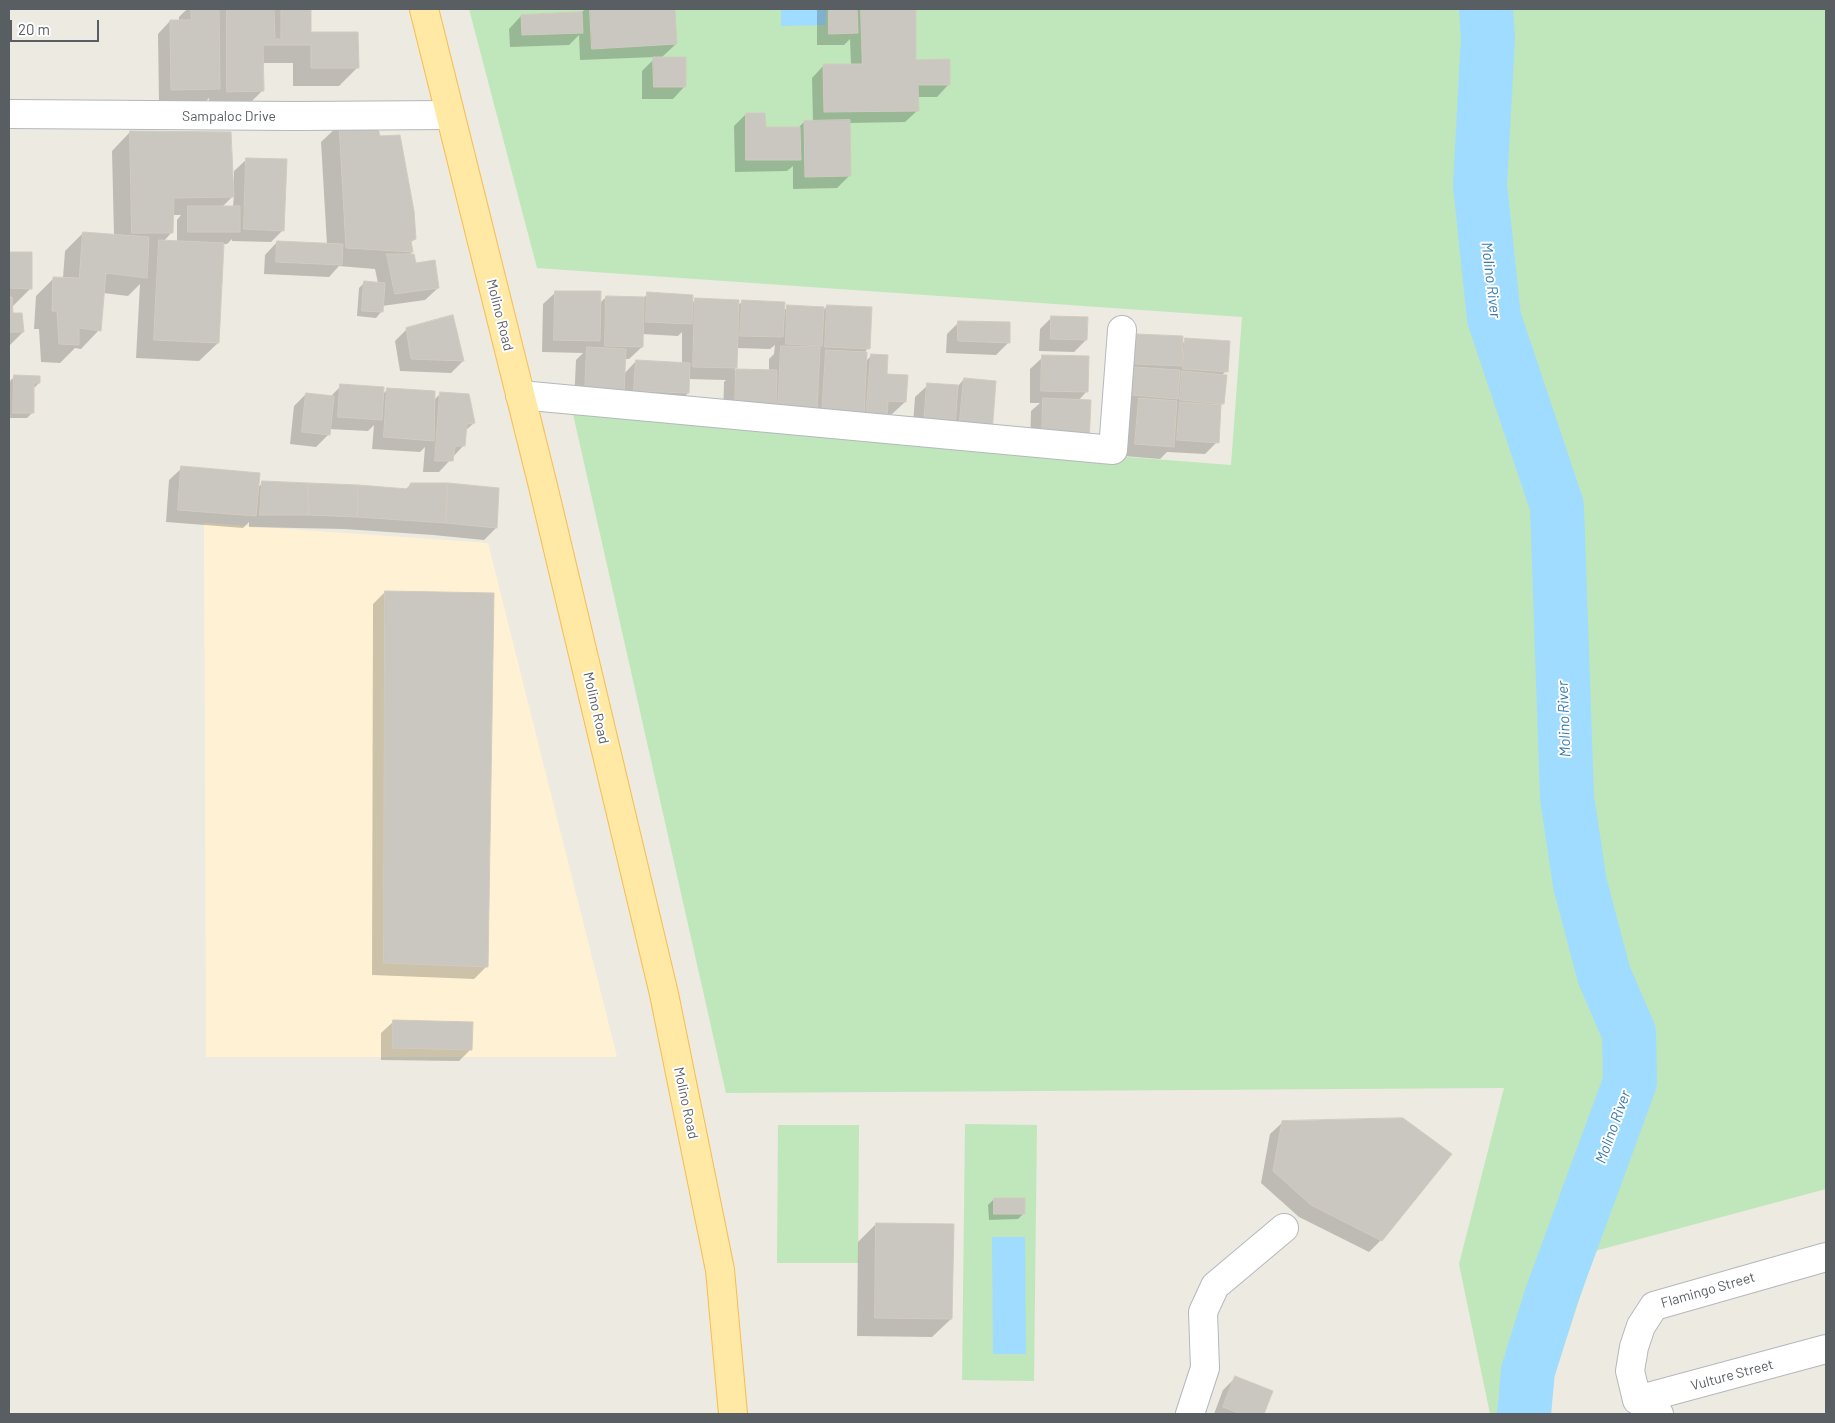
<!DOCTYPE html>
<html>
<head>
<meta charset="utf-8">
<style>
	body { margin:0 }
	#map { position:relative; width:1835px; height:1423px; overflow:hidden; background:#edeae1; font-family:Barlow,sans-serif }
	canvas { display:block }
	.frame { position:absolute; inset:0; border:10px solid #595e63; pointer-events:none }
	.scale { position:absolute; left:10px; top:20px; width:89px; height:22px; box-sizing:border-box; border:2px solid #595e63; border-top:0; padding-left:6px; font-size:15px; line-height:18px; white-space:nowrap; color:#595e63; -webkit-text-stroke:4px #fff; paint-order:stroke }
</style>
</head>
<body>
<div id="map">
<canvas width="1835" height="1423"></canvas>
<div class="frame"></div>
<div class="scale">20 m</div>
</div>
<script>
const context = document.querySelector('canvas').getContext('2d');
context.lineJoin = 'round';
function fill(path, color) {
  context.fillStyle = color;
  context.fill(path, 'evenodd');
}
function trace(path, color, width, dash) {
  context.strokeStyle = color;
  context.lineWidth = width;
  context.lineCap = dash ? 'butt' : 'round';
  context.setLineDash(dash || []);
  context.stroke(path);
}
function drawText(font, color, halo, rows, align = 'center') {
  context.font = font + ' Barlow,sans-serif';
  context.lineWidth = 4;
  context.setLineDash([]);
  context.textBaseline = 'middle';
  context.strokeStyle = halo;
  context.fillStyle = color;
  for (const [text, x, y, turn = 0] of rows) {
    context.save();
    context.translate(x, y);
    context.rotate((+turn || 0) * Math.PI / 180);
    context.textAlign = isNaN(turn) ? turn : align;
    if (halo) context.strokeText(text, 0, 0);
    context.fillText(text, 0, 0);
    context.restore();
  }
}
fill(new Path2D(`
	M 204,523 L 488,543 L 617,1057 L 206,1057 Z`), '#fff2d4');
fill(new Path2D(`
	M 469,9 L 1826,9 L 1826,1189 L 1595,1251 L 1542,1414 L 1490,1414 L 1459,1264 L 1504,1088 L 726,1093 L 573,414 L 1231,465 L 1242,317 L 537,268 Z
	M 965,1124 L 1037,1125 L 1034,1381 L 962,1380 Z
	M 778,1125 L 859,1125 L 858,1263 L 777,1263 Z`), '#bfe7bb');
fill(new Path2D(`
	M 781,9 L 826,9 L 826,25 L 781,26 Z
	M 992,1237 L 1025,1237 L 1026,1354 L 993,1354 Z`), '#9fdcff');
fill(new Path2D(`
	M 187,9 L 218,9 L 218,10 L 310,9 L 310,33 L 358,67 L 339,86 L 293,86 L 293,63 L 262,63 L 262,91 L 244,109 L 210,110 L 209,98 L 206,101 L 159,102 L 158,34 L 170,21 L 179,21 L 179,17 Z
	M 585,9 L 674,9 L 676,44 L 661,58 L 685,86 L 673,99 L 642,99 L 642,71 L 656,57 L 580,60 L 579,35 L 569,45 L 510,47 L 509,29 L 521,16 L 580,14 Z
	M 817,9 L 915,9 L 915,61 L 949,84 L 937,97 L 917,97 L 918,110 L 905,122 L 849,123 L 850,175 L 837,188 L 793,189 L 793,166 L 787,171 L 735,172 L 734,126 L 746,114 L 764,128 L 798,128 L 804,122 L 813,122 L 812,78 L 824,65 L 851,65 L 850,39 L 844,45 L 817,45 Z
	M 340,124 L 415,239 L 410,243 L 412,252 L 408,256 L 438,288 L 425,300 L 382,306 L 381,312 L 376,318 L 357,316 L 359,288 L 365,282 L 378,283 L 375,269 L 339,266 L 329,277 L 264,274 L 265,255 L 277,242 L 327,245 L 321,142 Z
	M 130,132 L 232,182 L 234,182 L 234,171 L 247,159 L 283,230 L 271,242 L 232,241 L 232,239 L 227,244 L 222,244 L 218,343 L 199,361 L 136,358 L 140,284 L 128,296 L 103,293 L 99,330 L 81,349 L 75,348 L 60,363 L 41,362 L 39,329 L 34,329 L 36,296 L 54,278 L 63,278 L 65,251 L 83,233 L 114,235 L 112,151 ZM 234,195 L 233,207 L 222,207 ZM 172,215 L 181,215 L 177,220 L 177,242 L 163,242 L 172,232 Z
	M 9,254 L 31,254 L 31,288 L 13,306 L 12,314 L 23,332 L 9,346 Z
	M 556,292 L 599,304 L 606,297 L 643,298 L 648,294 L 692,303 L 695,300 L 737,306 L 742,302 L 783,311 L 788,307 L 823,311 L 827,306 L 868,348 L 864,353 L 866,361 L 872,355 L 905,402 L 892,414 L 723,421 L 724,382 L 726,380 L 688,379 L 688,393 L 676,405 L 574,404 L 576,360 L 583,353 L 542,352 L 543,304 ZM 682,332 L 682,364 L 636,361 L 624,374 L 625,359 L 629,359 L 642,347 L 642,334 L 678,336 ZM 775,345 L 774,354 L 769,359 L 769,371 L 734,370 L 736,368 L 736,348 L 770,349 Z
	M 1052,317 L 1086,340 L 1074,352 L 1039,351 L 1040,329 Z
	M 959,322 L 1009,342 L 996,355 L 946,353 L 947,334 Z
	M 407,329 L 463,361 L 451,373 L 400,371 L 395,341 Z
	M 1137,335 L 1182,344 L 1186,340 L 1226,371 L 1222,375 L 1223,403 L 1220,406 L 1217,442 L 1205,454 L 1167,452 L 1160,459 L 1124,456 L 1127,411 L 1131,408 L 1121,407 L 1124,348 Z
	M 1043,357 L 1087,391 L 1030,454 L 1031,411 L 1040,403 L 1030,403 L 1030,369 Z
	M 15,376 L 39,383 L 33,389 L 32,413 L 27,418 L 9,418 L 9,382 Z
	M 964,379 L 990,432 L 912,437 L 915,397 L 928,385 L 957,387 Z
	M 341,386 L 382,395 L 388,389 L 434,400 L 441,393 L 474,423 L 465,431 L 464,445 L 439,472 L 423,472 L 425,447 L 420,452 L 372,449 L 374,425 L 368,431 L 329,429 L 328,435 L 316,447 L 290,444 L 294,406 L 306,394 L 330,397 Z
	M 182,468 L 257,488 L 263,483 L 405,490 L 411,484 L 496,528 L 484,540 L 433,535 L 344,529 L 249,527 L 249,522 L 243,528 L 166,522 L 169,480 Z
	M 385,592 L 486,967 L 474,979 L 372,975 L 373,604 Z
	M 394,1021 L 471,1049 L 459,1061 L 381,1060 L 381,1033 Z
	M 1283,1122 L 1381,1240 L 1369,1252 L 1299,1217 L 1261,1183 L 1270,1134 Z
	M 994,1199 L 1024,1213 L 1018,1219 L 989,1220 L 988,1205 Z
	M 876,1224 L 951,1319 L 932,1337 L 857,1336 L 858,1242 Z
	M 1236,1377 L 1271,1391 L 1262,1414 L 1214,1414 L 1223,1390 Z`), '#0003');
trace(new Path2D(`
	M 1486,9 L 1488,38 L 1480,185 L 1494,318 L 1557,506 L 1567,798 L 1580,884 L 1604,975 L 1629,1033 L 1630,1082 L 1551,1297 L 1528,1371 L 1524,1414`), '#9fdcff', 54);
const building = new Path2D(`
	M 191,9 L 219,9 L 220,89 L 171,90 L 170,20 L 191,20 Z
	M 227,9 L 274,9 L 275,39 L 281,39 L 281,9 L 311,9 L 311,32 L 358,32 L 359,68 L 311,68 L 311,45 L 263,45 L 264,91 L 227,92 Z
	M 590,9 L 675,9 L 677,44 L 592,49 Z
	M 829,9 L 857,9 L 858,33 L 829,34 Z
	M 861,9 L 916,9 L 916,60 L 950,59 L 950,85 L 918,85 L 919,111 L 824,112 L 823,64 L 862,64 Z
	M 582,12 L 583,33 L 522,35 L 521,15 Z
	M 653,57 L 686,57 L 686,87 L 654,87 Z
	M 746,113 L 765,113 L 766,127 L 800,127 L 801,160 L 746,160 Z
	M 850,120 L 851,176 L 805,177 L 804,121 Z
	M 376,121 L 380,136 L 400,135 L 414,211 L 416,239 L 411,241 L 413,252 L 346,248 L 339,122 Z
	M 130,131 L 231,132 L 234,197 L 174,198 L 173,233 L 132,233 Z
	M 246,158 L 287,159 L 284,231 L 244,229 Z
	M 188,206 L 240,206 L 240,232 L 188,232 Z
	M 83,232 L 149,237 L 147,278 L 106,273 L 101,331 L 79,328 L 79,345 L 59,344 L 57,311 L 52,311 L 53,277 L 79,278 Z
	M 159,240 L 224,243 L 219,343 L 154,340 Z
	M 277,241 L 343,244 L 342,265 L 276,262 Z
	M 9,252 L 32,252 L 32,289 L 9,288 Z
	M 387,254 L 414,254 L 416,263 L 435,260 L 439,288 L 395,294 Z
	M 364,281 L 385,283 L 383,312 L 362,311 Z
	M 555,291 L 601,291 L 600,341 L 554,340 Z
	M 647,292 L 693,295 L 692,324 L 646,322 Z
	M 606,296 L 644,297 L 643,347 L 605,346 Z
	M 9,297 L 12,297 L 13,313 L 22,313 L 24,332 L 9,332 Z
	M 695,298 L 739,300 L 737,368 L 693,367 Z
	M 742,300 L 785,302 L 783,337 L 740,336 Z
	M 787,305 L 824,307 L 822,346 L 786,344 Z
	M 827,305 L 872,307 L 870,349 L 825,347 Z
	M 453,315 L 464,361 L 411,359 L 406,328 Z
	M 1051,316 L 1088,317 L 1087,340 L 1051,339 Z
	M 958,321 L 1010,322 L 1010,343 L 958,341 Z
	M 1136,334 L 1183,336 L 1182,366 L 1135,364 Z
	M 1185,338 L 1230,341 L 1228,372 L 1183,369 Z
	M 781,346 L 820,347 L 817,413 L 778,411 Z
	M 587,347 L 626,349 L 624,394 L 585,392 Z
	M 826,350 L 867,352 L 864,417 L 822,415 Z
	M 871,354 L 888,355 L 887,374 L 908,375 L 906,402 L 888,401 L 887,419 L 866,418 Z
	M 1042,355 L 1089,356 L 1088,392 L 1041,391 Z
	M 636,360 L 690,363 L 689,393 L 634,391 Z
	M 1134,367 L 1180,370 L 1178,399 L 1132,395 Z
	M 736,369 L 777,370 L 776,410 L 735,409 Z
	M 1182,371 L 1227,375 L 1224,404 L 1180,400 Z
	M 14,375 L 40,376 L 40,383 L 34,383 L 34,413 L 13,413 Z
	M 964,378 L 996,381 L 992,433 L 959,430 Z
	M 927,383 L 958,385 L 955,428 L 924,425 Z
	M 340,384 L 384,387 L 382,420 L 338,417 Z
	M 387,388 L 435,391 L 434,441 L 384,437 Z
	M 440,392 L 469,394 L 475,423 L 467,424 L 465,446 L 455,446 L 453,461 L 435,461 Z
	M 306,393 L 334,396 L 330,435 L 302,432 Z
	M 1043,398 L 1091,400 L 1089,444 L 1042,442 Z
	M 1139,398 L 1177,401 L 1174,447 L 1135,444 Z
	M 1180,402 L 1221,405 L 1219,443 L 1177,440 Z
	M 181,466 L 260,473 L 256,516 L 178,510 Z
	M 262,481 L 308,483 L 309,515 L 260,515 Z
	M 308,483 L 358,485 L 357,517 L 309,515 Z
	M 411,483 L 448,483 L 446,523 L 357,517 L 358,485 L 408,489 Z
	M 448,483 L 499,488 L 497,528 L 446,523 Z
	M 385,591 L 494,593 L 488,967 L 384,963 Z
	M 393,1020 L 473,1022 L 472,1050 L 393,1048 Z
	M 1403,1118 L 1452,1154 L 1382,1241 L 1311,1205 L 1273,1171 L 1282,1121 Z
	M 994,1198 L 1025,1198 L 1025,1214 L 994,1214 Z
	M 876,1223 L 954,1224 L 952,1319 L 875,1318 Z
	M 1235,1376 L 1273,1391 L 1264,1414 L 1241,1414 L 1223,1407 Z`);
fill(building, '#cac6c0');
trace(building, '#d2cbbf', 1);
const minor = new Path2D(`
	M 9,114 L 295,116 L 450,115
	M 520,395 L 1113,450 L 1122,330
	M 1637,1400 L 1826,1349
	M 1190,1414 L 1205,1368 L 1203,1312 L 1215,1286 L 1284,1228
	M 1659,1414 L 1637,1400 L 1630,1371 L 1634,1347 L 1641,1326 L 1654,1306 L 1826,1257`);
const primary = new Path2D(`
	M 424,9 L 543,486 L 664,994 L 720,1270 L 733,1414`);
trace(minor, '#b4b8bc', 30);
trace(primary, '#f8bc4f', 30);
trace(minor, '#fff', 28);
trace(primary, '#ffe9a4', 28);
drawText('14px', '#595e63', '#fff', [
	["Sampaloc Drive",229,116],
	["Molino Road",500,315,76],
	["Molino Road",596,708,77],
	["Molino Road",686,1103,78],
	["Flamingo Street",1708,1290,-16],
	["Vulture Street",1732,1375,-15]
]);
drawText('italic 15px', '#3679ad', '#fff', [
	["Molino River",1491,280,83],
	["Molino River",1564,719,-92],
	["Molino River",1613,1127,-70]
]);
</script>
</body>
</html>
